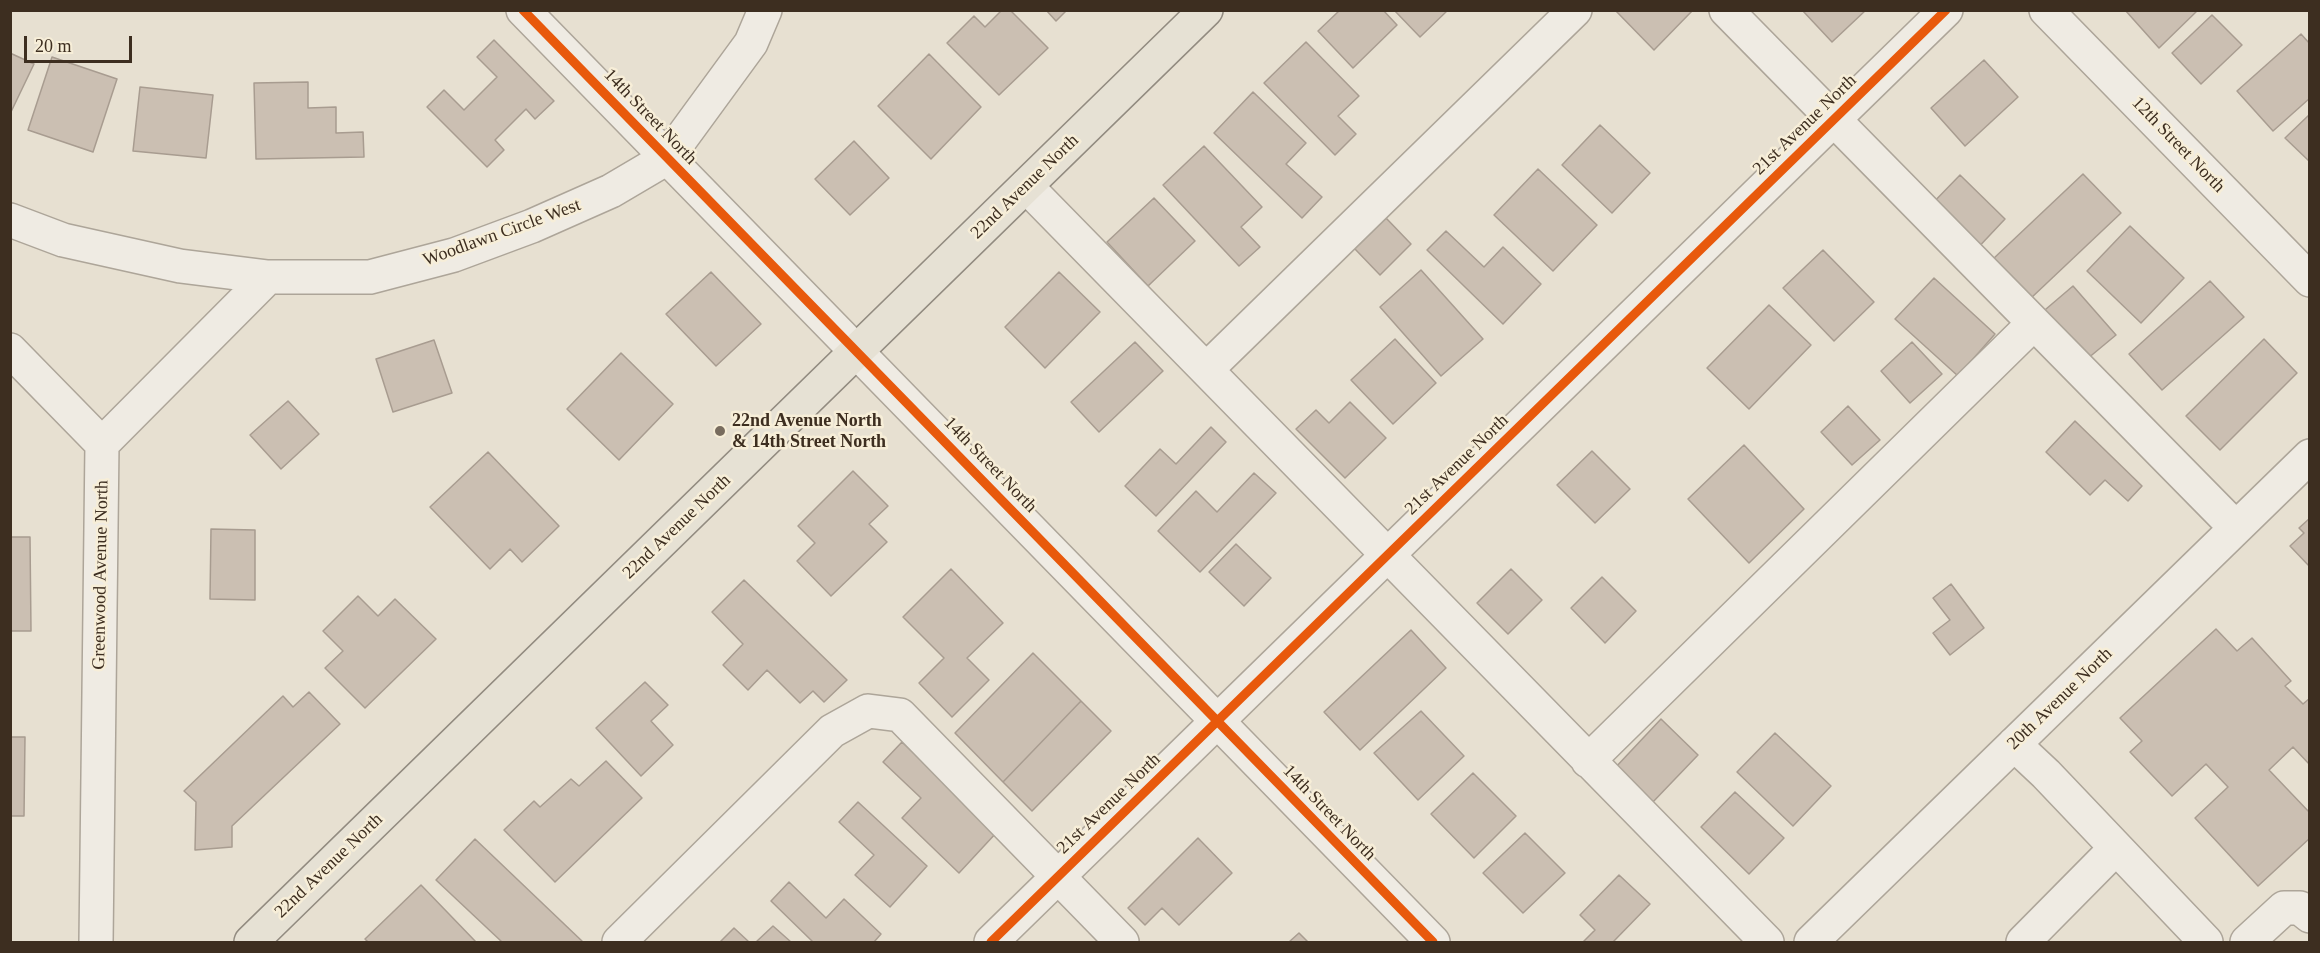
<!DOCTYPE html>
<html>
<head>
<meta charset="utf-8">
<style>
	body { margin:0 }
	#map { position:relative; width:2320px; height:953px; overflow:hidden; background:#e7e0d1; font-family:"Times New Roman",serif }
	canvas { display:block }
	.frame { position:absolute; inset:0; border:12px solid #3d2e20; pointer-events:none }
	.scale { position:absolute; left:24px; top:36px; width:108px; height:27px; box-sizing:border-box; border:3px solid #3d2e20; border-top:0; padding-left:8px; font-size:18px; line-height:21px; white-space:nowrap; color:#3d2e20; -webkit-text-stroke:4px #f7eed8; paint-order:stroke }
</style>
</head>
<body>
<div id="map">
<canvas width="2320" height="953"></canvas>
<div class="frame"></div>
<div class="scale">20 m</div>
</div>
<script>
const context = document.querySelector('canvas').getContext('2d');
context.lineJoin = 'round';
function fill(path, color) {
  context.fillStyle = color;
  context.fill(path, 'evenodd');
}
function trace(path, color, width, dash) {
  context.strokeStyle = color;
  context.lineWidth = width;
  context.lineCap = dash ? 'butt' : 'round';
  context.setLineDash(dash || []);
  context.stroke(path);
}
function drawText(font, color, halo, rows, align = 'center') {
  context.font = font + ' "Times New Roman",serif';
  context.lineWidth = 5;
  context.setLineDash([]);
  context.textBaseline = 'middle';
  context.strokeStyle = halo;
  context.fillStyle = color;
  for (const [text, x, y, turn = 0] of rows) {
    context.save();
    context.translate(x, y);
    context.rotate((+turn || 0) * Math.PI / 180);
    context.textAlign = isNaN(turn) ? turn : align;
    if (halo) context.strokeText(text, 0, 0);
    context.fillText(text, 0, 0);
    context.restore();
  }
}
const building = new Path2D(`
	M 1002,10 L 1010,10 L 1048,48 L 999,95 L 947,43 L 974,16 L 985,27 Z
	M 1046,10 L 1067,10 L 1056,21 Z
	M 1340,10 L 1383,10 L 1397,25 L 1353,68 L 1318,31 Z
	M 1394,10 L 1448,10 L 1420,37 Z
	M 1615,10 L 1693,10 L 1654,50 Z
	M 1802,10 L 1866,10 L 1832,42 Z
	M 2125,10 L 2198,10 L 2159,48 Z
	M 2212,15 L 2242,45 L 2201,84 L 2172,53 Z
	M 2301,34 L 2310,44 L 2310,98 L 2273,131 L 2237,91 Z
	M 494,40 L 554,101 L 535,119 L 526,109 L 495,140 L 504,150 L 487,167 L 427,107 L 444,90 L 464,110 L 497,77 L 477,57 Z
	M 1306,42 L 1359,96 L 1338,116 L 1356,134 L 1335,155 L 1264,83 Z
	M 10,53 L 34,64 L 10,114 Z
	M 929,54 L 981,107 L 931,159 L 878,106 Z
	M 52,57 L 117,79 L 93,152 L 28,130 Z
	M 1984,60 L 2018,97 L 1965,146 L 1931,108 Z
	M 308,82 L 308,108 L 336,107 L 336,133 L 363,132 L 364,157 L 256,159 L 254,83 Z
	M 140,87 L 213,95 L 206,158 L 133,151 Z
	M 1253,92 L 1306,143 L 1286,164 L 1322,197 L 1302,218 L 1214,133 Z
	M 2310,114 L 2310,162 L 2285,138 Z
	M 1600,125 L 1650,173 L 1612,213 L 1562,165 Z
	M 854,141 L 889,178 L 850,215 L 815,179 Z
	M 1204,146 L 1262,207 L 1241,227 L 1260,247 L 1239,266 L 1163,185 Z
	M 1538,169 L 1597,225 L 1553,271 L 1494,215 Z
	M 2083,174 L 2121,213 L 2030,299 L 1993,259 Z
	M 1960,175 L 2005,219 L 1973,253 L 1927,209 Z
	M 1154,198 L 1195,241 L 1148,286 L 1107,242 Z
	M 1386,218 L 1411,244 L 1380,275 L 1354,248 Z
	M 2130,226 L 2184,278 L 2141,323 L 2087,271 Z
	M 1446,231 L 1484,267 L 1503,247 L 1541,284 L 1503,324 L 1427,250 Z
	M 1823,250 L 1874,302 L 1834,341 L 1783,288 Z
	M 1421,270 L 1483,339 L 1441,376 L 1380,307 Z
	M 711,272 L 761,324 L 716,366 L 666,314 Z
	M 1059,272 L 1100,312 L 1045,368 L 1005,327 Z
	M 1934,278 L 1995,334 L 1958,376 L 1895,319 Z
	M 2210,281 L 2244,317 L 2162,390 L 2129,354 Z
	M 2073,286 L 2116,335 L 2081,364 L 2039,315 Z
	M 1769,305 L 1811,345 L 1749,409 L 1707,368 Z
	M 1395,339 L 1436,383 L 1393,424 L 1351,380 Z
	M 2264,339 L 2297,373 L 2220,450 L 2186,416 Z
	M 434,340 L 452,393 L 393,412 L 376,359 Z
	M 1135,342 L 1163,371 L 1099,432 L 1071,402 Z
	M 1912,342 L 1942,374 L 1910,403 L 1881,371 Z
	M 621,353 L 673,404 L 619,460 L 567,409 Z
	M 288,401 L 319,434 L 281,469 L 250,435 Z
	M 1350,402 L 1386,438 L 1345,478 L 1296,429 L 1316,410 L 1329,423 Z
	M 1848,406 L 1880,440 L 1852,465 L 1821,432 Z
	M 2075,421 L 2142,486 L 2128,501 L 2105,480 L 2090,495 L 2046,452 Z
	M 1211,427 L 1226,442 L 1156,516 L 1125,486 L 1160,449 L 1176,464 Z
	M 1744,445 L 1804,509 L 1749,563 L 1688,499 Z
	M 1592,451 L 1630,489 L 1595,523 L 1557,485 Z
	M 488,452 L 559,526 L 522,562 L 510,549 L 490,569 L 430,507 Z
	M 853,471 L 888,506 L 869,524 L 887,542 L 831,596 L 797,561 L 815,543 L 798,526 Z
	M 1254,473 L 1276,493 L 1200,572 L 1158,531 L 1196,491 L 1217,512 Z
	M 2310,518 L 2310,567 L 2290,546 L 2304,533 L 2299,528 Z
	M 211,529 L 255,530 L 255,600 L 210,599 Z
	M 10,537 L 30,537 L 31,631 L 10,631 Z
	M 1236,544 L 1271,578 L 1244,606 L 1209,572 Z
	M 951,569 L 1003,623 L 967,658 L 989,680 L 952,717 L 919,683 L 944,658 L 903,617 Z
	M 1511,569 L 1542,600 L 1508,634 L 1477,603 Z
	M 1602,577 L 1636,611 L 1605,643 L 1571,608 Z
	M 744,580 L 847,680 L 824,702 L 813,691 L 800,703 L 767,670 L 748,690 L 723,665 L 743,644 L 712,612 Z
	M 1951,584 L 1984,628 L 1950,655 L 1933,633 L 1950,620 L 1933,598 Z
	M 358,596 L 378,616 L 395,599 L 436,639 L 365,708 L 325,668 L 343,651 L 323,631 Z
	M 2216,629 L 2237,651 L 2252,638 L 2291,681 L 2285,686 L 2303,704 L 2310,698 L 2310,765 L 2293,747 L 2269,770 L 2310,813 L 2310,838 L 2258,886 L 2195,818 L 2228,787 L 2206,764 L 2172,796 L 2130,752 L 2142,741 L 2120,718 Z
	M 1411,630 L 1446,668 L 1360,750 L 1324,712 Z
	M 1033,653 L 1081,701 L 1003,782 L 955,733 Z
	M 645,682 L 668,705 L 651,721 L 673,745 L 641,776 L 596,728 Z
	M 309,692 L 340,724 L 232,826 L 232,847 L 195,850 L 196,802 L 184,791 L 283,696 L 293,707 Z
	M 1081,701 L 1111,731 L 1032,811 L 1003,782 Z
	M 1421,711 L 1464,756 L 1418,800 L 1374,753 Z
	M 1661,719 L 1698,755 L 1651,804 L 1614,769 Z
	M 1775,733 L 1831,786 L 1793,826 L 1737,772 Z
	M 10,737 L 25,737 L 24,816 L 10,816 Z
	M 902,742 L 997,832 L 959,873 L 902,818 L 921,798 L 883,762 Z
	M 606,761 L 642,798 L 555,882 L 504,830 L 534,801 L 540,807 L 571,779 L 579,786 Z
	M 1473,773 L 1516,816 L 1474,858 L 1431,814 Z
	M 1735,792 L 1784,838 L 1749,874 L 1701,827 Z
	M 858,802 L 927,866 L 890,907 L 855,875 L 874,855 L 839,822 Z
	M 1525,833 L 1565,873 L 1523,913 L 1483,873 Z
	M 1198,838 L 1232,873 L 1179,925 L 1162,908 L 1145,925 L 1128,908 Z
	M 475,839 L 583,942 L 502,942 L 436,880 Z
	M 1619,875 L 1650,904 L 1613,942 L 1583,942 L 1595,930 L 1580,915 Z
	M 789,882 L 826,918 L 844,899 L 881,934 L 874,942 L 813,942 L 771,901 Z
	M 421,885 L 476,942 L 368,942 L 365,939 Z
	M 773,926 L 791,942 L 756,942 Z
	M 734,928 L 749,942 L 720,942 Z
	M 1299,933 L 1308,942 L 1289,942 Z`);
fill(building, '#cbbfb2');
trace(building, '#a89c90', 1.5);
const minor = new Path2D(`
	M 523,10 L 1433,942
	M 1726,10 L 2236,528
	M 2046,10 L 2310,280
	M 1026,186 L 1767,942
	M 10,220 L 63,240 L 180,266 L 268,277 L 370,277 L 454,255 L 532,226 L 611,191 L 667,158 L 751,43 L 765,10
	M 10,350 L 102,444
	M 1207,369 L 1575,10
	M 2014,744 L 2046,774 L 2206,942
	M 1588,761 L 2034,323
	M 96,942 L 102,444 L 268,277
	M 619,942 L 832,731 L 868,711 L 900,715 L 1122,942
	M 991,942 L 1946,10
	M 1811,942 L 2310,456
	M 2023,942 L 2116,848
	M 2247,942 L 2284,908 L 2300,908 L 2310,916`);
const major = new Path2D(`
	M 251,942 L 1206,10`);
trace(minor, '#ada599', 36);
trace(major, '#928b80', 36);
trace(minor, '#efebe3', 33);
trace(major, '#e6e1d4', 33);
trace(new Path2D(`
	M 523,10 L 1433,942
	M 991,942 L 1946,10`), '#e8590c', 9);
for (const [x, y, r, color] of [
	[720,431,6,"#786c5e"]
]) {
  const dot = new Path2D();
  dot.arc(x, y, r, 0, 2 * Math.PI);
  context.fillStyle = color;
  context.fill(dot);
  trace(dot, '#f7eed8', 2);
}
drawText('18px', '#3d2e20', '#f7eed8', [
	["14th Street North",650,117,46],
	["21st Avenue North",1805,125,-44],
	["12th Street North",2178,145,46],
	["22nd Avenue North",1025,187,-44],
	["Woodlawn Circle West",502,233,-20],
	["14th Street North",990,465,46],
	["21st Avenue North",1457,465,-44],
	["22nd Avenue North",677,527,-44],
	["Greenwood Avenue North",101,575,-89],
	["20th Avenue North",2060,699,-44],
	["21st Avenue North",1109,804,-44],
	["14th Street North",1329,813,46],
	["22nd Avenue North",329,866,-44]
]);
drawText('bold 18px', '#3d2e20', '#f7eed8', [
	["22nd Avenue North",732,421],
	["& 14th Street North",732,442]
], 'left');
</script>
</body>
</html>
